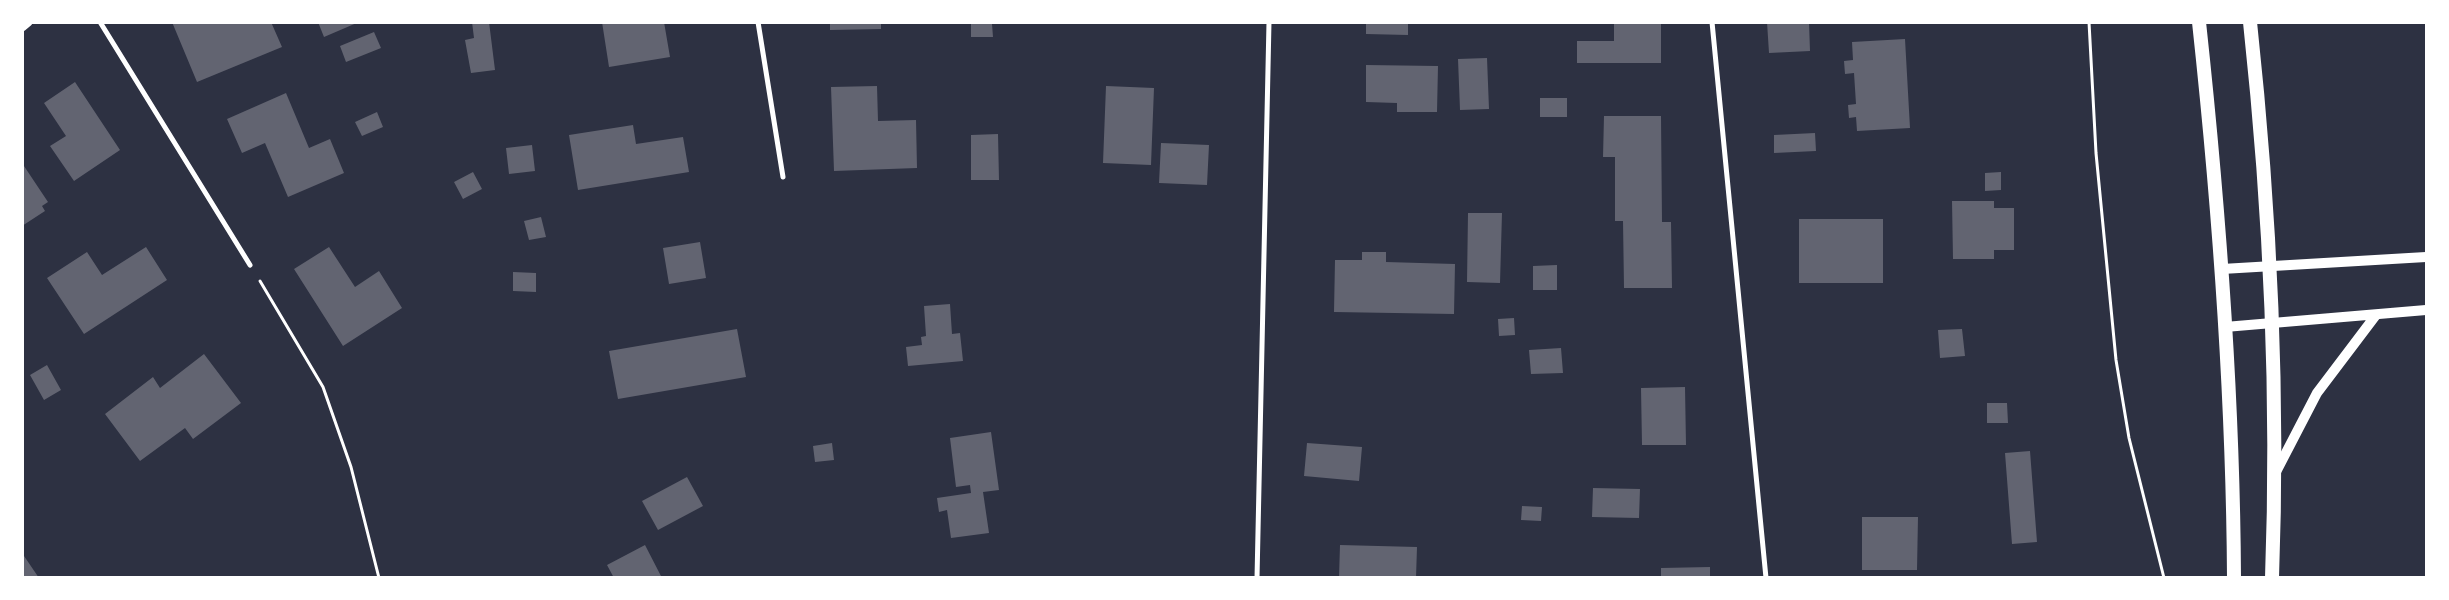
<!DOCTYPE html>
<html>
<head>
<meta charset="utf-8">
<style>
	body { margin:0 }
	#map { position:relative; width:2449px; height:600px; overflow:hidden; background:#2d3142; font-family:"Space Grotesk",sans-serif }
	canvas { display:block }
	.frame { position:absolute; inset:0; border:24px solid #fff; pointer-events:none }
</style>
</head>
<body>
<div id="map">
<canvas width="2449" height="600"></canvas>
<div class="frame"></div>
</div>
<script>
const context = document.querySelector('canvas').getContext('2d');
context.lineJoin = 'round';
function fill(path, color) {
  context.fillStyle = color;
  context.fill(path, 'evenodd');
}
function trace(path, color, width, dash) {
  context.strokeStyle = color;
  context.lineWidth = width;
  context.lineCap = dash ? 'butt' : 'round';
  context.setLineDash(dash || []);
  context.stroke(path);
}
fill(new Path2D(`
	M 172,22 L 271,22 L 282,47 L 197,82 Z
	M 318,22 L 359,22 L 324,37 Z
	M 472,22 L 489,22 L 495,70 L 471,73 L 465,40 L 474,38 Z
	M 602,22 L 664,22 L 670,57 L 609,67 Z
	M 830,22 L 881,22 L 881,29 L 830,30 Z
	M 1366,22 L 1408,22 L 1408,35 L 1366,34 Z
	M 1614,22 L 1661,22 L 1661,63 L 1577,63 L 1577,41 L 1614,41 Z
	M 1767,22 L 1809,22 L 1810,51 L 1769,53 Z
	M 971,24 L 992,24 L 993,37 L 971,37 Z
	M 374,32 L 381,48 L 346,62 L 340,46 Z
	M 1905,39 L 1910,128 L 1857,131 L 1856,117 L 1849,118 L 1848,105 L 1856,104 L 1854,73 L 1845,74 L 1844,61 L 1853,60 L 1852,42 Z
	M 1487,58 L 1489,109 L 1460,110 L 1458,59 Z
	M 1366,65 L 1438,66 L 1437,112 L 1397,112 L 1397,103 L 1366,102 Z
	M 75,82 L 120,150 L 74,181 L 50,146 L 66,136 L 44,103 Z
	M 877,86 L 878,121 L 916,120 L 917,168 L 834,171 L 831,87 Z
	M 1106,86 L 1154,88 L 1151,165 L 1103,163 Z
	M 286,93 L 309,148 L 330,139 L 344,173 L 288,197 L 265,143 L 242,153 L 227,119 Z
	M 1540,98 L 1567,98 L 1567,117 L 1540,117 Z
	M 377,112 L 383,127 L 362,136 L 355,122 Z
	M 1604,116 L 1661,116 L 1662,222 L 1671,222 L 1672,288 L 1624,288 L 1623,221 L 1615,221 L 1615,157 L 1603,157 Z
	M 633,125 L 636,144 L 683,137 L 689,172 L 578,190 L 569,135 Z
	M 1815,133 L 1816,151 L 1774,153 L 1774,135 Z
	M 998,134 L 999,180 L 971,180 L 971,135 Z
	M 1161,143 L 1209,145 L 1207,185 L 1159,183 Z
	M 532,145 L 535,171 L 509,174 L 506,148 Z
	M 22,163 L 48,202 L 42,206 L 45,211 L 22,226 Z
	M 473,172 L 482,189 L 463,199 L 454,182 Z
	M 2001,172 L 2001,190 L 1985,191 L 1985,173 Z
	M 1952,201 L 1994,201 L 1994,208 L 2014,208 L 2014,250 L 1994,250 L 1994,259 L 1953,259 Z
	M 1468,213 L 1502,213 L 1500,283 L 1467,282 Z
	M 541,217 L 546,237 L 529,240 L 524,221 Z
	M 1799,219 L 1883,219 L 1883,283 L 1799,283 Z
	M 700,242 L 706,278 L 669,284 L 663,248 Z
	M 146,247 L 167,280 L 84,334 L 47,278 L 87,252 L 102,275 Z
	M 329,247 L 355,287 L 379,271 L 402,308 L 343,346 L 294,269 Z
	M 1362,252 L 1386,252 L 1386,262 L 1455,264 L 1454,314 L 1334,312 L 1335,260 L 1362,260 Z
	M 1557,265 L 1557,290 L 1533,290 L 1533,266 Z
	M 513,272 L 536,273 L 536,292 L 513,291 Z
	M 950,304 L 952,334 L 960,333 L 963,361 L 908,366 L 906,347 L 922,345 L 921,337 L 926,336 L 924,306 Z
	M 1514,318 L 1515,335 L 1499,336 L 1498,319 Z
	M 737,329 L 746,377 L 618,399 L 609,351 Z
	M 1962,329 L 1965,356 L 1940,358 L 1938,330 Z
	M 1561,348 L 1563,373 L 1531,374 L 1529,350 Z
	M 204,354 L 241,403 L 193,439 L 185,428 L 140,461 L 105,414 L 153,377 L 160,388 Z
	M 47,365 L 61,390 L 44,400 L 30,375 Z
	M 1685,387 L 1686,445 L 1642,445 L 1641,388 Z
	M 1987,403 L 2007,403 L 2008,423 L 1987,423 Z
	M 991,432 L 999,490 L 983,492 L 989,533 L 951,538 L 947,510 L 939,512 L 937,498 L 971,493 L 970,485 L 956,487 L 950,438 Z
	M 832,443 L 834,460 L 815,462 L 813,446 Z
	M 1307,443 L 1362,447 L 1359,481 L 1304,476 Z
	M 2030,451 L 2037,542 L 2012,544 L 2005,453 Z
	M 687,477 L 703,506 L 658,530 L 642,501 Z
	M 1593,488 L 1640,489 L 1639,518 L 1592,517 Z
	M 1522,506 L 1542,507 L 1541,521 L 1521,520 Z
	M 1862,517 L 1918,517 L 1917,570 L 1862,570 Z
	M 645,545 L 662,578 L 614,578 L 607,565 Z
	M 1340,545 L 1417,547 L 1416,578 L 1339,578 Z
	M 22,553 L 39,578 L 22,578 Z
	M 1710,567 L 1710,578 L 1661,578 L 1661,568 Z`), '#626471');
trace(new Path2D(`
	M 2089,22 L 2096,153 L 2116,360 L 2129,438 L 2164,578
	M 260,281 L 323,387 L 351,467 L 379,578`), '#fff', 3);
trace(new Path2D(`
	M 100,22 L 250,265
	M 758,22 L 783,177
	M 1712,22 L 1766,578
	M 1257,578 L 1269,22`), '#fff', 5);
trace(new Path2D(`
	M 22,27 L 28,22`), '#fff', 9);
trace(new Path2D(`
	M 2222,269 L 2426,257
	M 2225,327 L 2426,310
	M 2276,472 L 2317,393 L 2376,315`), '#fff', 10);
trace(new Path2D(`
	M 2199,22 C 2219,207 2233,392 2234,578
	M 2250,22 C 2270,207 2279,392 2272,578`), '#fff', 14);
</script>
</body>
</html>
